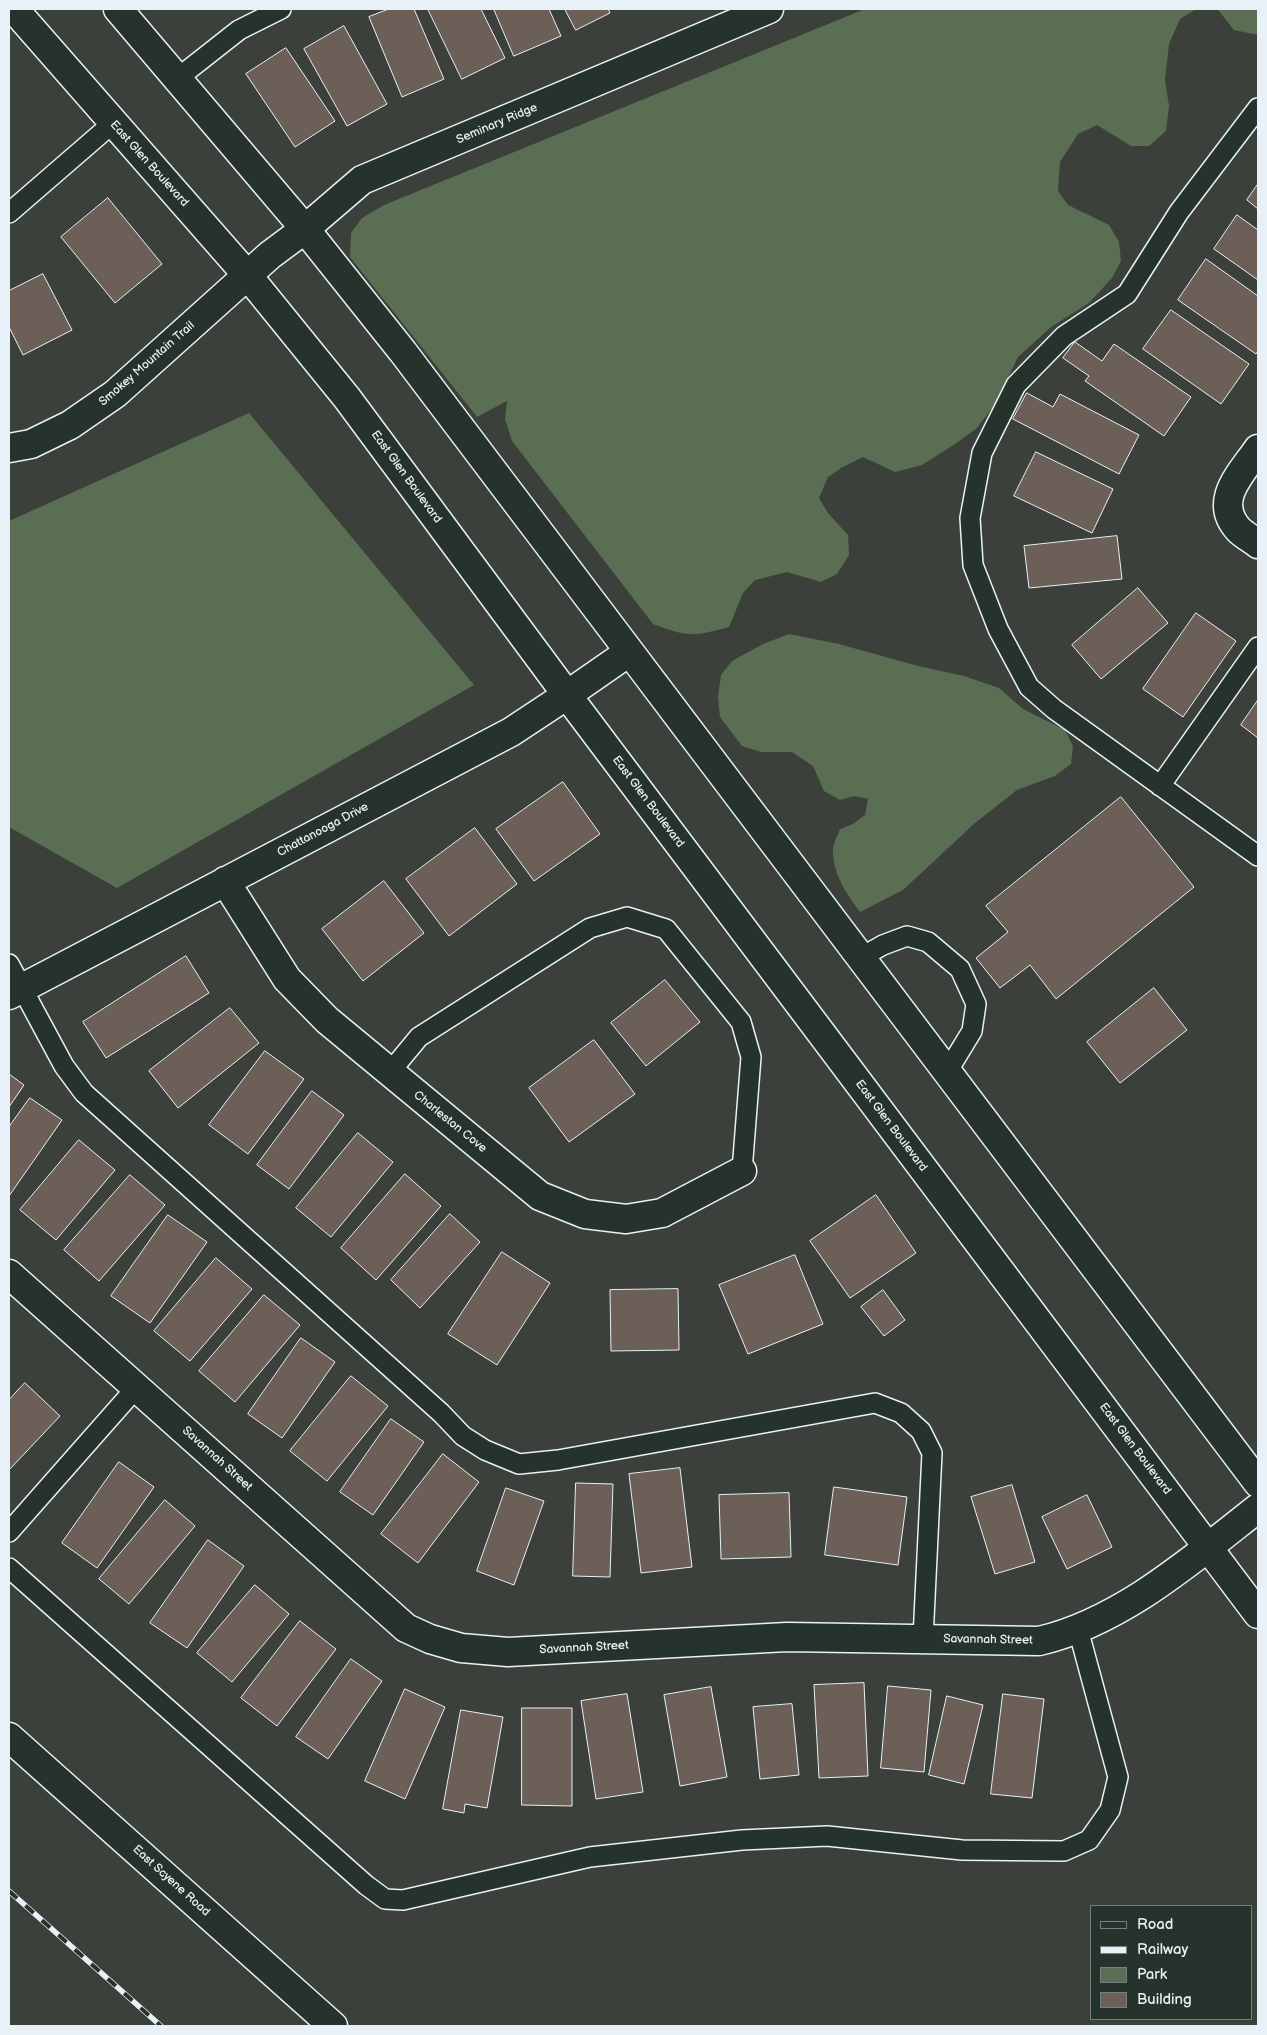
<!DOCTYPE html>
<html>
<head>
<meta charset="utf-8">
<style>
	body { margin:0 }
	#map { position:relative; width:1267px; height:2035px; overflow:hidden; background:#3b403a; font-family:"Balsamiq Sans",sans-serif }
	canvas { display:block }
	.frame { position:absolute; inset:0; border:10px solid #e8f1f8; pointer-events:none }
	.legend { position:absolute; left:1090px; top:1905px; width:162px; height:115px; box-sizing:border-box; background:#26332d; border:1px solid #747f7e; margin:0; padding:6px 9px; list-style:none; font-size:15px; color:#e8f1f8 }
	.legend li { display:flex; align-items:center; gap:10px; height:25px }
	.legend b { width:25px; border:1px solid #747f7e }
</style>
</head>
<body>
<div id="map">
<canvas width="1267" height="2035"></canvas>
<div class="frame"></div>
<ul class="legend">
<li><b style="height:6px;background:#26332d"></b>Road</li>
<li><b style="height:6px;background:#e8f1f8"></b>Railway</li>
<li><b style="height:14px;background:#596e52"></b>Park</li>
<li><b style="height:14px;background:#6b5f57"></b>Building</li>
</ul>
</div>
<script>
const context = document.querySelector('canvas').getContext('2d');
context.lineJoin = 'round';
function fill(path, color) {
  context.fillStyle = color;
  context.fill(path, 'evenodd');
}
function trace(path, color, width, dash) {
  context.strokeStyle = color;
  context.lineWidth = width;
  context.lineCap = dash ? 'butt' : 'round';
  context.setLineDash(dash || []);
  context.stroke(path);
}
function drawText(font, color, halo, rows, align = 'center') {
  context.font = font + ' "Balsamiq Sans",sans-serif';
  context.lineWidth = 4;
  context.setLineDash([]);
  context.textBaseline = 'middle';
  context.strokeStyle = halo;
  context.fillStyle = color;
  for (const [text, x, y, turn = 0] of rows) {
    context.save();
    context.translate(x, y);
    context.rotate((+turn || 0) * Math.PI / 180);
    context.textAlign = isNaN(turn) ? turn : align;
    if (halo) context.strokeText(text, 0, 0);
    context.fillText(text, 0, 0);
    context.restore();
  }
}
fill(new Path2D(`
	M 865,9 L 1196,9 L 1180,19 L 1169,44 L 1165,80 L 1169,106 L 1166,131 L 1149,146 L 1131,146 L 1097,125 L 1078,134 L 1060,162 L 1058,191 L 1068,205 L 1109,225 L 1119,242 L 1121,261 L 1112,278 L 1089,303 L 1051,327 L 1018,357 L 994,406 L 976,429 L 955,444 L 922,465 L 895,472 L 863,457 L 841,468 L 828,477 L 819,498 L 828,513 L 848,535 L 849,555 L 837,574 L 821,582 L 787,572 L 755,580 L 743,593 L 729,627 C 693,637 688,637 653,624 L 512,441 L 505,419 L 507,401 L 477,417 L 350,257 L 351,233 L 362,218 L 384,205 Z
	M 1207,9 L 1258,9 L 1258,35 L 1234,30 L 1218,10 Z
	M 249,413 L 474,685 L 117,888 L 9,827 L 9,521 Z
	M 789,634 L 839,644 L 918,666 L 964,676 L 999,688 L 1023,709 L 1065,730 L 1073,746 L 1071,764 L 1055,776 L 1017,790 L 975,823 L 903,890 L 860,912 C 846,893 832,873 833,848 C 834,842 838,835 840,829 L 853,824 L 865,815 L 868,799 L 854,796 L 840,800 L 824,791 L 813,766 L 792,752 L 761,752 L 742,746 L 720,717 L 718,697 L 721,675 L 732,661 L 763,644 Z`), '#596e52');
const building = new Path2D(`
	M 389,9 L 414,9 L 444,79 L 402,97 L 369,17 Z
	M 428,9 L 481,9 L 505,58 L 462,79 Z
	M 494,9 L 549,9 L 561,36 L 514,56 Z
	M 565,9 L 608,9 L 610,13 L 576,30 Z
	M 344,26 L 387,104 L 347,126 L 304,49 Z
	M 286,48 L 335,121 L 295,147 L 246,74 Z
	M 1258,184 L 1258,209 L 1247,200 Z
	M 108,198 L 162,264 L 115,303 L 61,237 Z
	M 1237,215 L 1258,230 L 1258,280 L 1214,249 Z
	M 1206,259 L 1258,296 L 1258,351 L 1256,354 L 1178,300 Z
	M 43,274 L 72,330 L 23,355 L 9,327 L 9,291 Z
	M 1171,310 L 1249,364 L 1221,404 L 1143,349 Z
	M 1075,342 L 1102,361 L 1114,344 L 1191,397 L 1164,436 L 1085,381 L 1089,376 L 1063,358 Z
	M 1027,393 L 1053,407 L 1060,394 L 1139,435 L 1119,474 L 1013,419 Z
	M 1036,452 L 1113,489 L 1092,533 L 1014,496 Z
	M 1117,536 L 1122,579 L 1029,588 L 1024,546 Z
	M 1138,588 L 1168,623 L 1101,679 L 1072,645 Z
	M 1196,613 L 1236,641 L 1183,717 L 1143,689 Z
	M 1258,700 L 1258,738 L 1241,725 Z
	M 563,782 L 600,834 L 534,881 L 496,829 Z
	M 1121,797 L 1194,887 L 1056,999 L 1030,965 L 1000,988 L 976,958 L 1008,932 L 986,906 Z
	M 475,828 L 517,884 L 449,936 L 406,879 Z
	M 384,881 L 424,933 L 363,981 L 322,929 Z
	M 186,956 L 209,993 L 106,1058 L 83,1022 Z
	M 665,980 L 700,1022 L 646,1066 L 611,1023 Z
	M 1154,988 L 1187,1030 L 1120,1083 L 1087,1042 Z
	M 230,1008 L 259,1043 L 178,1108 L 149,1071 Z
	M 594,1040 L 635,1094 L 569,1142 L 529,1088 Z
	M 265,1051 L 304,1079 L 248,1154 L 209,1125 Z
	M 9,1074 L 24,1085 L 9,1107 Z
	M 312,1091 L 344,1115 L 289,1189 L 257,1165 Z
	M 30,1098 L 62,1120 L 9,1196 L 9,1127 Z
	M 358,1133 L 393,1162 L 331,1237 L 296,1208 Z
	M 79,1140 L 115,1170 L 56,1240 L 20,1210 Z
	M 405,1174 L 441,1206 L 376,1280 L 341,1248 Z
	M 130,1175 L 165,1205 L 99,1281 L 64,1250 Z
	M 876,1195 L 916,1253 L 850,1298 L 810,1241 Z
	M 450,1214 L 480,1242 L 420,1308 L 391,1280 Z
	M 168,1215 L 207,1242 L 150,1323 L 111,1296 Z
	M 502,1252 L 550,1283 L 497,1365 L 448,1334 Z
	M 795,1255 L 823,1324 L 748,1354 L 719,1285 Z
	M 216,1258 L 252,1289 L 190,1361 L 154,1331 Z
	M 678,1289 L 679,1350 L 611,1351 L 610,1290 Z
	M 883,1290 L 905,1320 L 884,1336 L 861,1307 Z
	M 264,1295 L 300,1325 L 235,1402 L 199,1371 Z
	M 301,1338 L 335,1362 L 282,1438 L 248,1414 Z
	M 351,1376 L 388,1406 L 327,1481 L 290,1451 Z
	M 25,1383 L 60,1416 L 9,1470 L 9,1400 Z
	M 391,1419 L 424,1442 L 373,1515 L 340,1492 Z
	M 443,1454 L 479,1482 L 418,1563 L 381,1534 Z
	M 119,1462 L 154,1487 L 97,1568 L 62,1543 Z
	M 680,1468 L 692,1567 L 641,1573 L 629,1474 Z
	M 576,1483 L 613,1484 L 610,1577 L 573,1576 Z
	M 1012,1485 L 1035,1562 L 995,1574 L 971,1497 Z
	M 834,1487 L 907,1497 L 898,1565 L 825,1555 Z
	M 506,1488 L 544,1501 L 514,1585 L 477,1571 Z
	M 789,1493 L 791,1557 L 721,1559 L 719,1495 Z
	M 1087,1495 L 1112,1547 L 1067,1569 L 1042,1517 Z
	M 165,1500 L 195,1526 L 129,1604 L 99,1579 Z
	M 208,1540 L 244,1566 L 187,1648 L 150,1623 Z
	M 255,1585 L 289,1614 L 232,1682 L 197,1653 Z
	M 300,1621 L 336,1649 L 277,1726 L 241,1698 Z
	M 351,1659 L 382,1681 L 328,1759 L 296,1737 Z
	M 864,1683 L 868,1776 L 819,1778 L 814,1685 Z
	M 888,1686 L 931,1690 L 924,1772 L 881,1768 Z
	M 711,1687 L 727,1777 L 680,1786 L 664,1695 Z
	M 405,1689 L 445,1707 L 405,1799 L 365,1781 Z
	M 627,1694 L 643,1792 L 596,1799 L 581,1701 Z
	M 1003,1694 L 1044,1699 L 1032,1798 L 991,1794 Z
	M 947,1696 L 983,1705 L 964,1784 L 929,1775 Z
	M 792,1704 L 799,1775 L 760,1779 L 753,1707 Z
	M 522,1708 L 572,1708 L 572,1806 L 522,1805 Z
	M 461,1710 L 503,1717 L 487,1808 L 465,1804 L 464,1813 L 443,1809 Z`);
fill(building, '#6b5f57');
trace(building, '#e8f1f8', 1);
const service = new Path2D(`
	M 178,78 L 239,30 L 281,9
	M 1258,108 L 1179,212 L 1127,294 L 1064,336 L 1016,385 L 982,453 L 970,518 L 973,565 L 998,629 L 1029,687 L 1054,709 L 1258,856
	M 9,213 L 113,123
	M 1160,786 L 1258,647
	M 860,958 L 883,945 L 907,936 L 928,942 L 960,969 L 976,1004 L 972,1031 L 947,1072
	M 9,964 L 64,1066 L 84,1093 L 441,1413 L 463,1436 L 485,1450 L 519,1464 L 558,1460 L 875,1403 L 901,1413 L 921,1431 L 932,1453 L 923,1639
	M 390,1072 L 419,1037 L 590,928 L 627,917 L 666,929 L 741,1022 L 751,1057 L 742,1171
	M 9,1532 L 136,1388
	M 9,1568 L 366,1885 L 385,1899 L 403,1900 L 590,1857 L 742,1840 L 827,1836 L 962,1850 L 1064,1851 L 1089,1840 L 1110,1810 L 1118,1777 L 1078,1629`);
const minor = new Path2D(`
	M 9,448 L 31,444 L 70,425 L 115,394 L 270,255 L 305,229 L 362,180 L 769,9
	M 1258,449 C 1241,474 1212,501 1239,530 C 1244,535 1252,539 1258,544
	M 225,881 L 287,979 L 327,1020 L 540,1196 L 585,1214 L 626,1219 L 662,1213 L 742,1171
	M 9,995 L 511,732 L 567,695 L 629,652
	M 9,1274 L 406,1628 L 430,1639 L 461,1648 L 508,1652 L 787,1637 L 1039,1641 C 1121,1622 1193,1559 1258,1508`);
const tertiary = new Path2D(`
	M 9,1737 L 333,2026`);
const secondary = new Path2D(`
	M 14,9 L 248,276 L 347,398 L 567,695 L 1258,1614
	M 118,9 L 305,229 L 403,352 L 1258,1483`);
trace(service, '#e8f1f8', 22);
trace(minor, '#e8f1f8', 31);
trace(tertiary, '#e8f1f8', 31);
trace(secondary, '#e8f1f8', 31);
trace(service, '#26332d', 19);
trace(minor, '#26332d', 28);
trace(tertiary, '#26332d', 28);
trace(secondary, '#26332d', 28);
const rail = new Path2D(`
	M 9,1891 L 161,2026`);
trace(rail, '#e8f1f8', 5.5);
trace(rail, '#26332d', 4, [11]);
drawText('12px', '#e8f1f8', '#26332d', [
	["Seminary Ridge",497,124,-23],
	["East Glen Boulevard",149,164,48],
	["Smokey Mountain Trail",147,364,-41],
	["East Glen Boulevard",406,477,54],
	["East Glen Boulevard",648,802,53],
	["Chattanooga Drive",323,830,-28],
	["Charleston Cove",450,1122,39],
	["East Glen Boulevard",891,1126,53],
	["East Glen Boulevard",1135,1449,53],
	["Savannah Street",217,1459,42],
	["Savannah Street",988,1640,1],
	["Savannah Street",584,1648,-3],
	["East Scyene Road",171,1881,42]
]);
</script>
</body>
</html>
